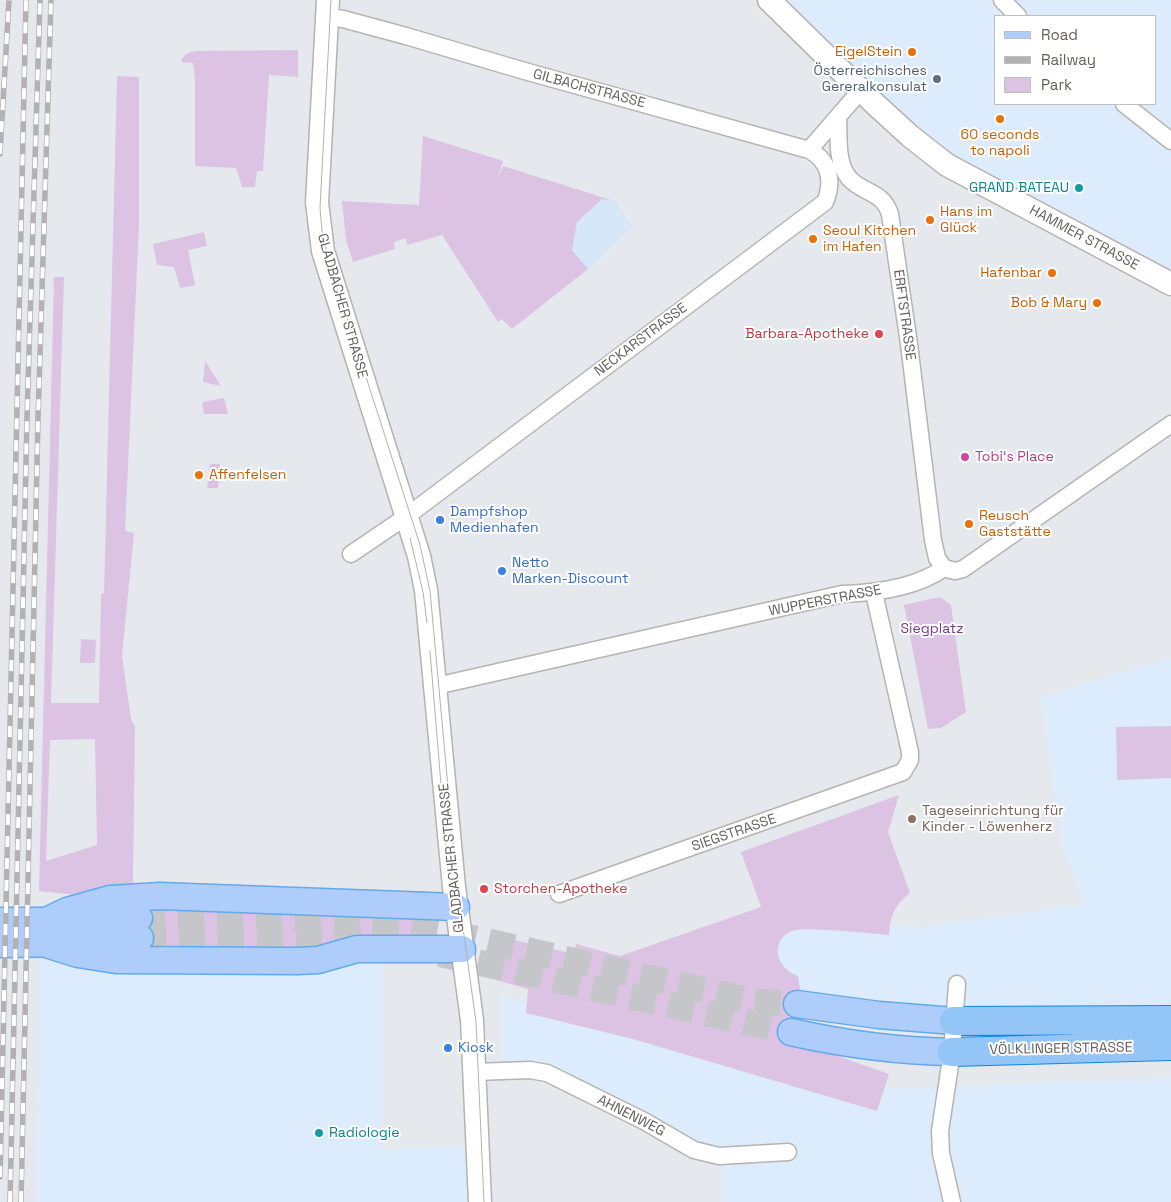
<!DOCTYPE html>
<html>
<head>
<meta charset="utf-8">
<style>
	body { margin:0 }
	#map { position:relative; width:1171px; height:1202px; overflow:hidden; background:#e5e9ee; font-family:"Space Grotesk",sans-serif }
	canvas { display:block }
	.legend { position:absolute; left:994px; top:15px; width:162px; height:90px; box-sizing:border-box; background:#fff; border:1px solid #c1bfbe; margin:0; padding:6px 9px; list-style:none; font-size:15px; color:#655f5d }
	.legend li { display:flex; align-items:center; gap:10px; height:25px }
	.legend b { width:25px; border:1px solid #c1bfbe }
</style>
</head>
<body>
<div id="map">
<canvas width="1171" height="1202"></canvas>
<ul class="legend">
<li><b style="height:6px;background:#aecdfb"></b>Road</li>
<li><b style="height:6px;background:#b3b1b1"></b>Railway</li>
<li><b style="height:14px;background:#dcc3e4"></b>Park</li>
</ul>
</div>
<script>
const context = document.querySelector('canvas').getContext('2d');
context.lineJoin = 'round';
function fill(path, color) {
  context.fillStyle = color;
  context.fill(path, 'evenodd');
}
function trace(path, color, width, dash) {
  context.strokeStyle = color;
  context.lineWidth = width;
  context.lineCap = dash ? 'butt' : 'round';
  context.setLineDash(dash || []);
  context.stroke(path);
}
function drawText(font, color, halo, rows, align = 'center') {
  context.font = font + ' "Space Grotesk",sans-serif';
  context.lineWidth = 4;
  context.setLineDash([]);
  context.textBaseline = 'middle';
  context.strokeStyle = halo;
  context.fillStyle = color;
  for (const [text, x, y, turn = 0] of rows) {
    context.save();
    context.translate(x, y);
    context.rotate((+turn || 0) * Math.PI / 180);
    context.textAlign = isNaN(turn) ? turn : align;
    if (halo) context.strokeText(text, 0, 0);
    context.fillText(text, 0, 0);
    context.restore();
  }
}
fill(new Path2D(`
	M 780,0 L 1171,0 L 1171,279 L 946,158 ZM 995,16 L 1155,16 L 1155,104 L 995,104 Z
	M 1171,658 L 1171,1010 L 955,1015 L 794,1000 L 764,969 L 786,918 L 923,927 L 1084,904 L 1062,844 L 1041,697 Z
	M 382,954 L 381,1150 L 468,1146 L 472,1202 L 37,1202 L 41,959 L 87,972 L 241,975 L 310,973 Z
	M 501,995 L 814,1082 L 840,1085 L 895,1089 L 1171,1078 L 1171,1202 L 723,1202 L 722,1165 L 567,1078 L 503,1067 Z`), '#dcecfc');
fill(new Path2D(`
	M 298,50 L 298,77 L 269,75 L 263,171 L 257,171 L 255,187 L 242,187 L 236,168 L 195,166 L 195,81 L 193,63 L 181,62 C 183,54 189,52 197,51 Z
	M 117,76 L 139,77 L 139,225 L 125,531 L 134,533 L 122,656 L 131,719 L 135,727 L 133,883 L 77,895 L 39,891 L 54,277 L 64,277 L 51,703 L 99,703 L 101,594 L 104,593 ZM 95,739 L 97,845 L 46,861 L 50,740 Z
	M 423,136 L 503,161 L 497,180 L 503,166 L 614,201 L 632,226 L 588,269 L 512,329 L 502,319 L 498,322 L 442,235 L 407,245 L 406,238 L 394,242 L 395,249 L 353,262 L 346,240 L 342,201 L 419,205 Z
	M 204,232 L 207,246 L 188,250 L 195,285 L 180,288 L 174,267 L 157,265 L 153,244 Z
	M 205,361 L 221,386 L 203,382 Z
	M 224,398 L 228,414 L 204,414 L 202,402 Z
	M 210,464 L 220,464 L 218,488 L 207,488 Z
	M 940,597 L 951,605 L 966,712 L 941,728 L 928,729 L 904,605 Z
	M 81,639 L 96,640 L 95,663 L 80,663 Z
	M 1171,726 L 1171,778 L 1117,780 L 1116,727 Z
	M 899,795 L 888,832 L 910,893 C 894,906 891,914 889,935 C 873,934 802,926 792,931 C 768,941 777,969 798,976 L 800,990 L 790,1043 L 821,1050 L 889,1074 L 877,1111 L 633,1039 L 526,1013 L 528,989 L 496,980 L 493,935 L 574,954 L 576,944 L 620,956 L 761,907 L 741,852 Z
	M 137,906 L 418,915 L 423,941 L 311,954 L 141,951 Z`), '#dcc3e4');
fill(new Path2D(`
	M 602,199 L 614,201 L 632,226 L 588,269 L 572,250 L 577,222 Z`), '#d6e7f8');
trace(new Path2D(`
	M 139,918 L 294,918 L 402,926 L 473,938 L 752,1001 L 797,1004
	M 140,938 L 284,938 L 374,944
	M 440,954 L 791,1032`), '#c5c6ca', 26, [26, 13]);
const street = new Path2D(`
	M 1002,0 L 1018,16
	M 327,17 L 343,19 L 406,36 L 521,70 L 809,150 C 829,160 834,181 825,202 L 407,516 L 351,554
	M 1124,104 L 1171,141
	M 838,117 C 839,136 836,163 849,178 C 863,194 882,190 890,214 L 909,344 L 933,540 L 937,558 L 944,568
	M 809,150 L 861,90
	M 944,568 L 955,571 L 963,569 L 1171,424
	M 436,686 L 842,594 C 876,593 916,588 944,568
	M 559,894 L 903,772 L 910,760 L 910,752 L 874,593
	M 475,1072 L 530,1070 L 547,1073 L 644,1121 L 694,1150 L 719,1156 L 788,1152
	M 952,1202 L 941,1153 L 940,1131 L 952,1052 L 957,984`);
const secondary = new Path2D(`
	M 328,0 L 317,203 L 323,251 L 419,556 L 426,590 L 454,887 L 472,1020 L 480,1202
	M 769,0 L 875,104 L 910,136 L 947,165 L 1171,284`);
const primary = new Path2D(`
	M 0,921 L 101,921 L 139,918
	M 46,921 L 67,911 L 110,899 L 160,896 L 456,907
	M 0,944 L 82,943 L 140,938
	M 46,944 L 78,954 L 116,960 L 297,961 L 318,960 L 357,949 L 462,949
	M 797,1004 L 879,1015 L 954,1021
	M 791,1032 C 844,1044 897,1051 952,1052`);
const highway = new Path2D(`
	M 954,1021 L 1171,1020
	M 952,1052 L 1171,1046`);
trace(street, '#b7b3b0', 19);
trace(secondary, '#b7b2af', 25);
trace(primary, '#63aaea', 29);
trace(highway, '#0d87e7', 30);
trace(street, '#fff', 16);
trace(secondary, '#fff', 22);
trace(primary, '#aecdfb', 26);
trace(highway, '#93c6f7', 28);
trace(new Path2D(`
	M 331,0 L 320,208 L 322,231 L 330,265 L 420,545 L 430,591 L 457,885 L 476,1022 L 484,1202
	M 410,538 L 423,592 L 427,623
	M 430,651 L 448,870`), '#b3b1b1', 1);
const rail = new Path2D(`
	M 0,154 L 9,0
	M 0,1177 L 26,0
	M 10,1202 L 27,417 L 40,0
	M 21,1202 L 38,419 L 51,0`);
trace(rail, '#b3b1b1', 5.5);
trace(rail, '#fff', 4, [11]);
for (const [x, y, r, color] of [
	[912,52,5,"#e8710a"],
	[937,79,5,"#5c6f8a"],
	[1000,119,5,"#e8710a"],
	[1079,188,5,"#0f9aa8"],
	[930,220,5,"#e8710a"],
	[813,239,5,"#e8710a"],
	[1052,273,5,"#e8710a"],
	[1097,303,5,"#e8710a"],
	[879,334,5,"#e0444e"],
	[965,457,5,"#d1479c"],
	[199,475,5,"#e8710a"],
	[440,520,5,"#3f7fe0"],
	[969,524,5,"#e8710a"],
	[502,571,5,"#3f7fe0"],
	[912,819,5,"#8d6e63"],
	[484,889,5,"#e0444e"],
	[448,1048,5,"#3f7fe0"],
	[319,1133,5,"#0f9aa8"]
]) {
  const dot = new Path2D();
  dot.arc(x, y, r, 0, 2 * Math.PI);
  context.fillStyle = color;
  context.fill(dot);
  trace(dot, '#fff', 2);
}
drawText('14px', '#c56008', '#fff', [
	["EigelStein",902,52,"right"],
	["60 seconds",1000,135,"center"],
	["to napoli",1000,151,"center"],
	["Hans im",940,212],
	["Glück",940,228],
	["Seoul Kitchen",823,231],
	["im Hafen",823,247],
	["Hafenbar",1042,273,"right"],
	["Bob & Mary",1087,303,"right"],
	["Affenfelsen",209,475],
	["Reusch",979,516],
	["Gaststätte",979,532]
], 'left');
drawText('14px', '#4e5e75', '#fff', [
	["Österreichisches",927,71],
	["Gereralkonsulat",927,87]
], 'right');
drawText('14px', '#655f5d', '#fff', [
	["GILBACHSTRASSE",589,89,15],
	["HAMMER STRASSE",1084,238,28],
	["GLADBACHER STRASSE",342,306,74],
	["ERFTSTRASSE",904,315,82],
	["NECKARSTRASSE",641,340,-37],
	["WUPPERSTRASSE",825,601,-11],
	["SIEGSTRASSE",734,833,-19],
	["GLADBACHER STRASSE",452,858,-96],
	["VÖLKLINGER STRASSE",1061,1049,-1],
	["AHNENWEG",631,1116,27]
]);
drawText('14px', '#0d838f', '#fff', [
	["GRAND BATEAU",1069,188],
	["Radiologie",329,1133,"left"]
], 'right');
drawText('14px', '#be3a42', '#fff', [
	["Barbara-Apotheke",869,334],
	["Storchen-Apotheke",494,889,"left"]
], 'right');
drawText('14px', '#b23c85', '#fff', [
	["Tobi‘s Place",975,457]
], 'left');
drawText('14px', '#366cbe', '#fff', [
	["Dampfshop",450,512],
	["Medienhafen",450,528],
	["Netto",512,563],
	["Marken-Discount",512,579],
	["Kiosk",458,1048]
], 'left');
drawText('14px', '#763b86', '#fff', [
	["Siegplatz",932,629]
]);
drawText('14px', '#785e54', '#fff', [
	["Tageseinrichtung für",922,811],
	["Kinder - Löwenherz",922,827]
], 'left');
</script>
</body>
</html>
